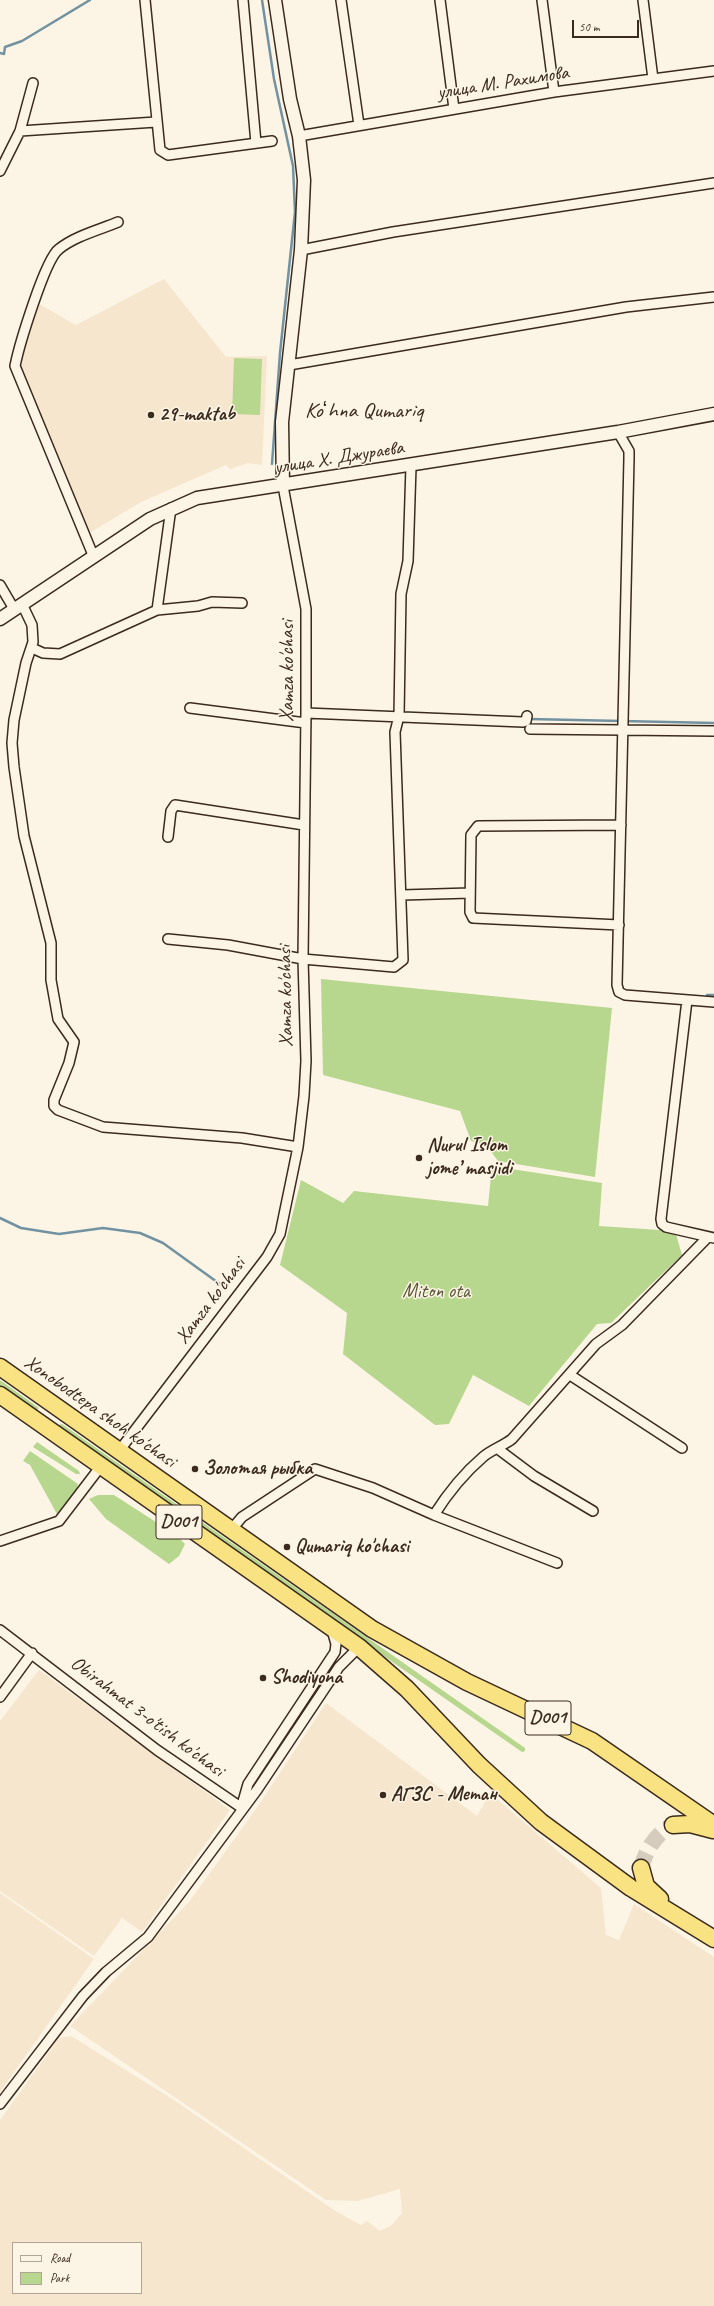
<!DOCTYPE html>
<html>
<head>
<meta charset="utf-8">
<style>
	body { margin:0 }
	#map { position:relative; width:714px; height:2306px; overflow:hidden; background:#fcf5e5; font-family:Caveat,sans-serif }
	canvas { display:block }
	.legend { position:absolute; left:12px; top:2242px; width:130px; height:52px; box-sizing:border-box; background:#fcf5e5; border:1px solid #afa495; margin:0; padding:5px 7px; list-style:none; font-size:12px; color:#3b2a1e }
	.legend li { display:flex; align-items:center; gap:8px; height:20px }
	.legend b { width:20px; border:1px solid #afa495 }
	.scale { position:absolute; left:572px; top:20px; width:67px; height:18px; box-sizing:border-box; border:2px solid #3b2a1e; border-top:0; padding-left:5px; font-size:12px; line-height:14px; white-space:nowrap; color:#3b2a1e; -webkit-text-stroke:3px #fcf5e5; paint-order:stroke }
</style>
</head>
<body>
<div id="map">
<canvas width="714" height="2306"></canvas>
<ul class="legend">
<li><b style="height:5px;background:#fcf5e5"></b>Road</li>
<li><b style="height:11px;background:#b7d68e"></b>Park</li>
</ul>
<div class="scale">50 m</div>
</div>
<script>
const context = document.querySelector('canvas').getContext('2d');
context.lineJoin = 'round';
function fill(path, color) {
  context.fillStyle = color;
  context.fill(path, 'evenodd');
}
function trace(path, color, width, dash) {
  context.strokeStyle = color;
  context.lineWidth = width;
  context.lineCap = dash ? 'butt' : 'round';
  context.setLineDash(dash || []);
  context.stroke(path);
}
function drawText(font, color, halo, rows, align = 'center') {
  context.font = font + ' Caveat,sans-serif';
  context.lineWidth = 3;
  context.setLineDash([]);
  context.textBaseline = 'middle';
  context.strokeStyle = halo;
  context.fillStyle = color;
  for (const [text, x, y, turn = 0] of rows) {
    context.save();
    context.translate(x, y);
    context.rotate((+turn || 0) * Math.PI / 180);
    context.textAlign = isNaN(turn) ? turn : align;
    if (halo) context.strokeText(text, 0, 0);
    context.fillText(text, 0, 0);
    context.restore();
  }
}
fill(new Path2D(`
	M 164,279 L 226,357 L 267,356 L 262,465 L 248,463 L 230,469 L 226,465 L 141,502 L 86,535 L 63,482 L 20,366 L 20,358 L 39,304 L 76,325 Z
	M 39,1670 L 230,1810 L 142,1932 L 122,1918 L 94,1956 L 0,1891 L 0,1721 Z
	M 326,1703 L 477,1816 L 490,1793 L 601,1888 L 606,1935 L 619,1940 L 634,1904 L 714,1957 L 714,2306 L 0,2306 L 0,2120 L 59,2038 L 71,2036 L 174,2100 L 337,2212 L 361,2225 L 367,2221 L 380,2231 L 392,2225 L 402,2213 L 400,2189 L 358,2201 L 326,2200 L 70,2026 L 189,1902 L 258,1806 ZM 13,2243 L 141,2243 L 141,2293 L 13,2293 Z
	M 0,1893 L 94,1959 L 0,2092 Z`), '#f6e6ce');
fill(new Path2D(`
	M 234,358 L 262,359 L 260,415 L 232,414 Z
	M 321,979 L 612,1008 L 595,1177 L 498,1161 L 486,1145 L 471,1141 L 460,1111 L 323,1075 Z
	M 492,1166 L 602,1183 L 599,1226 L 675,1231 L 682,1255 L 611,1323 L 597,1324 L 529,1406 L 473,1375 L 449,1424 L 435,1425 L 343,1354 L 347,1313 L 280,1265 L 301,1180 L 343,1203 L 354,1191 L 488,1206 Z
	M 0,1380 L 39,1408 L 35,1413 L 0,1388 Z
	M 62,1424 L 525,1748 L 525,1751 L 522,1752 L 57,1429 L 58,1425 Z
	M 37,1442 L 79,1471 L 80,1474 L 76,1474 L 33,1447 Z
	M 30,1451 L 78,1484 L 77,1488 L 57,1514 L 30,1465 L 23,1461 Z
	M 98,1495 L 114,1495 L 176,1535 L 185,1544 L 179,1556 L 169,1564 L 106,1519 L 89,1499 Z`), '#b7d68e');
trace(new Path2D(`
	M 262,0 L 274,79 L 293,166 L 295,212 L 280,353 L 272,464
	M 0,53 L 4,54 L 5,47 L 22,41 L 90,0
	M 529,719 L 714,723
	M 707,995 L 714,995
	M 0,1218 L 21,1228 L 59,1234 L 103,1228 L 140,1233 L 163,1243 L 224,1287`), '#7292a1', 2.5);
trace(new Path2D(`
	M 641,1868 C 646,1850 655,1834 673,1825`), '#d5ccbd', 16, [16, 8]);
const street = new Path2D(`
	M 145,0 L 160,150 L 168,155 L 272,141
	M 243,0 L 256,143
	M 341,0 L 359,125
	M 440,0 L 454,109
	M 542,0 L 554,92
	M 643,0 L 653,79
	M 20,131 L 33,83
	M 299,136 L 554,92 L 714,71
	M 0,171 L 20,131 L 156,122
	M 301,250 L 393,232 L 714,183
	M 289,365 L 626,307 L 714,297
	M 618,432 L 629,451 L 629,458 L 617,985 L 619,992 L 625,995 L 714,1002
	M 93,555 L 15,366 C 19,346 45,259 59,249 C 75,236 99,230 118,222
	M 0,585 L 14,609
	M 22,604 L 32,625 L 33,642 L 26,663 L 14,720 L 12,743 L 14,767 L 24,836 L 51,943 L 51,980 L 58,1019 L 74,1042 L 69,1063 L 54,1100 L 54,1106 L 58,1110 L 103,1127 L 242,1138 L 298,1147
	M 157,610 L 171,508
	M 32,648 L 43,653 L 60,654 L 157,610 L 198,606 L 212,602 L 242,603
	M 190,708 L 306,723
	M 306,713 L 523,722 L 526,721 L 527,716
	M 530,729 L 714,731
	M 168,837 L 171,811 L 175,805 L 304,825
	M 402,895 L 470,893
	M 619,925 L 473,918 L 470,912 L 471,835 L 478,826 L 621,825
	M 168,939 L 228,945 L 303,959 L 394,967 L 403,960 L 395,732 L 399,716 L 401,594 L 408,561 L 411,466
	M 687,1000 L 661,1219 L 662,1224 L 666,1227 L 714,1238
	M 570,1375 L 682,1448
	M 498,1449 L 534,1476 L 593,1511
	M 119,1451 L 267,1257 L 280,1234 L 298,1147 L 304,1096 L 306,1061 L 303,959 L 306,713 L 306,609 L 283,486
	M 434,1515 C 448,1493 463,1474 483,1457 C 491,1450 503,1446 512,1439 L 596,1344 L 622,1325 L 708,1237
	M 231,1530 L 242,1517 L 315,1469 L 373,1488 L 434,1515 L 557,1563
	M 0,1541 L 59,1521 L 101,1466
	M 0,1630 L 157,1750 L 242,1808
	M 0,1697 L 32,1653
	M 242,1805 L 248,1784 L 335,1652 L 336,1644 L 332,1630
	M 0,2104 L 83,1996 L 106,1972 L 148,1937 L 257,1790 L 339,1667 L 359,1647`);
const secondary = new Path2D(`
	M 275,0 L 290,99 L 299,136 L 304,180 L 301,250 L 282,422 L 283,486
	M 0,619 L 150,519 L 197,498 L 618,432 L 714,414`);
const highway = new Path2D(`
	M 0,1367 L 372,1629 L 467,1682 L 592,1741 L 714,1825
	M 0,1395 L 359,1647 L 407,1689 L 479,1765 L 541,1822 L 631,1888 L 714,1939
	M 673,1825 L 690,1824 L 713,1830
	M 641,1868 L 646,1886 L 660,1899`);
trace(street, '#3b2a1e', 12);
trace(secondary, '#3b2a1e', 15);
trace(highway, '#3b2a1e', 19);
trace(street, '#fcf5e5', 9);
trace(secondary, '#fcf5e5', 12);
trace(highway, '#f8e281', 16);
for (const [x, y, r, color] of [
	[151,415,4,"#3b2a1e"],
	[419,1158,4,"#3b2a1e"],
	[195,1469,4,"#3b2a1e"],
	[287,1547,4,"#3b2a1e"],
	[263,1678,4,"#3b2a1e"],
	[383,1795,4,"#3b2a1e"]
]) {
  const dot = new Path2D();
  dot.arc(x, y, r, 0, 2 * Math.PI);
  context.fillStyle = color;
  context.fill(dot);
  trace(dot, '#fcf5e5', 1.5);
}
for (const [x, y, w] of [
	[179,1522,46],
	[548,1718,46]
]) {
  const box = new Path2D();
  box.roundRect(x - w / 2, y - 17, w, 34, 3);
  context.fillStyle = '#fcf5e5';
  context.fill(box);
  trace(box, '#3b2a1e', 1);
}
drawText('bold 19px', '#3b2a1e', null, [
	["D001",179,1522],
	["D001",548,1718]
]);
drawText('20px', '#3b2a1e', '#fcf5e5', [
	["улица М. Рахимова",503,83,-9],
	["улица Х. Джураева",339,458,-9],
	["Xamza ko'chasi",288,671,-90],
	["Xamza ko'chasi",286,996,-91],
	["Xamza ko'chasi",211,1301,-53],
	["Xonobodtepa shoh ko'chasi",100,1412,35],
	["Obirahmat 3-o'tish ko'chasi",147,1717,37]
]);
drawText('bold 20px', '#3b2a1e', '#fcf5e5', [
	["29-maktab",159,415],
	["Nurul Islom",427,1146],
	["jome’ masjidi",427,1169],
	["Золотая рыбка",203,1469],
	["Qumariq ko'chasi",295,1547],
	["Shodiyona",271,1678],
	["АГЗС - Метан",391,1795]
], 'left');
drawText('20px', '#5a553a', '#fcf5e5', [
	["Miton ota",436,1292]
]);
drawText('22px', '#3b2a1e', '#fcf5e5', [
	["Koʻhna Qumariq",364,411]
]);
</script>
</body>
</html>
